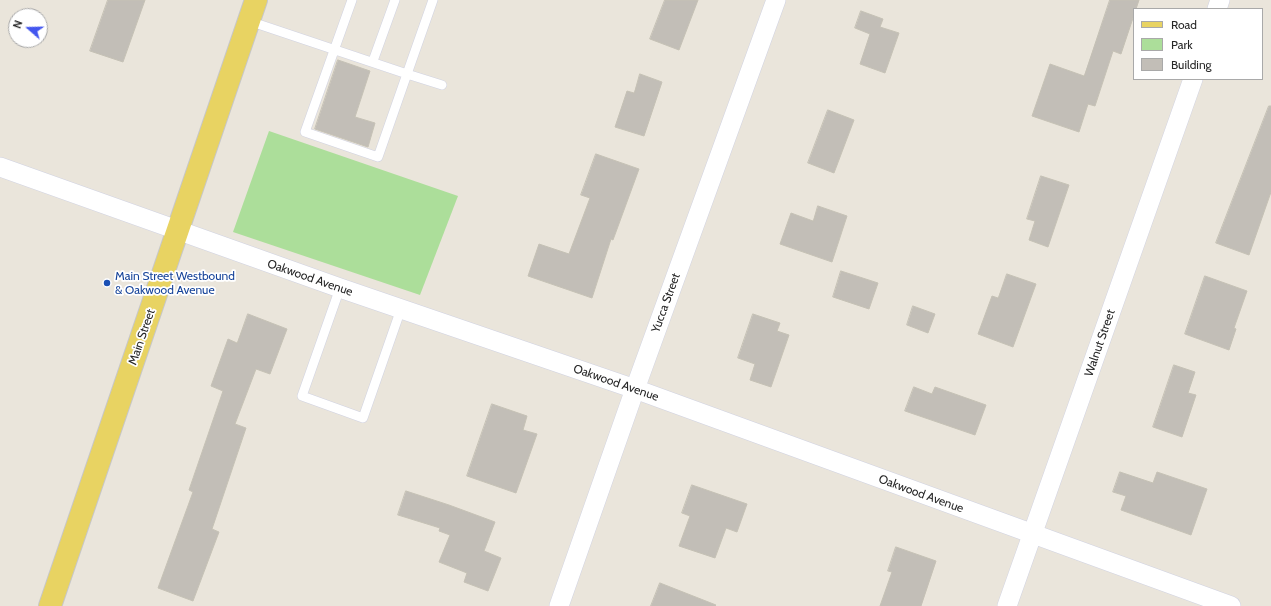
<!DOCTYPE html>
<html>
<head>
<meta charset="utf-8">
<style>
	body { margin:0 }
	#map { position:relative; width:1271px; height:606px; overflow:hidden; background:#eae5db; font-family:Cabin,sans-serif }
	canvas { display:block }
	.legend { position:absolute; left:1133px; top:8px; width:130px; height:72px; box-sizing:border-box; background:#fff; border:1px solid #a9a9a9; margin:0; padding:5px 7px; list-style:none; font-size:12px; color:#282828 }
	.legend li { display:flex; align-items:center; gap:8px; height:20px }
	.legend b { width:20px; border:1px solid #a9a9a9 }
	.north { position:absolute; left:8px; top:8px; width:40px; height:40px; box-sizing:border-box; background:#fff; border:1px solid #a9a9a9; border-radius:50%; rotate:290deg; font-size:11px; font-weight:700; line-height:16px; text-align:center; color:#282828 }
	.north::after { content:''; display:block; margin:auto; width:14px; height:18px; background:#4356ef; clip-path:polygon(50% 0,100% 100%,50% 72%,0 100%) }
</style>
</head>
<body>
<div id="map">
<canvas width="1271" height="606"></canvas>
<ul class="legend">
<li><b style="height:5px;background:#e8d362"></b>Road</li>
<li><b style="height:11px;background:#acde9a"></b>Park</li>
<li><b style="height:11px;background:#c2beb7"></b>Building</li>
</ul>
<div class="north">N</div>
</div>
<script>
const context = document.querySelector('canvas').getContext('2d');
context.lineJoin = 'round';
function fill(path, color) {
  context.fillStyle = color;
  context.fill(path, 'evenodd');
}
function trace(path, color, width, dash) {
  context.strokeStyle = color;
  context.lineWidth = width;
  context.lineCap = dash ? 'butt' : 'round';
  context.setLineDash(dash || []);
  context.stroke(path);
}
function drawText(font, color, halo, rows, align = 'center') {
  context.font = font + ' Cabin,sans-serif';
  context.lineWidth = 3.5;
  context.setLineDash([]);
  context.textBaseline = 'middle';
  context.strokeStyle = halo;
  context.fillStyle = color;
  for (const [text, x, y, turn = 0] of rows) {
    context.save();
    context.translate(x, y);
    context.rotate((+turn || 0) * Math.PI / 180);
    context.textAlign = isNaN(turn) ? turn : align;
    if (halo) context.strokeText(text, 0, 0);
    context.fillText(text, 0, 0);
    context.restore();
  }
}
fill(new Path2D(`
	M 269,131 L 458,196 L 420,295 L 233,232 Z`), '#acde9a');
const building = new Path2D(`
	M 108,0 L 145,0 L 123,62 L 90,51 Z
	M 665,0 L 698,0 L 679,50 L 650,39 Z
	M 1110,0 L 1139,0 L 1136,9 L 1134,9 L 1134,15 L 1121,54 L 1113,51 L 1095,106 L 1088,104 L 1079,132 L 1032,116 L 1050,64 L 1084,76 Z
	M 861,11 L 883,19 L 880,27 L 899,33 L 885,73 L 860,64 L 870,34 L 855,28 Z
	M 338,60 L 370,71 L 355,117 L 375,123 L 368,147 L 315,129 Z
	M 640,74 L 662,82 L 644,136 L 615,127 L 627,91 L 634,93 Z
	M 1269,106 L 1271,106 L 1271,192 L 1249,255 L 1216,243 Z
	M 828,110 L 854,120 L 834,173 L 808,163 Z
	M 596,154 L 639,169 L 613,240 L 611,239 L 592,298 L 528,276 L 539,244 L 569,254 L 590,198 L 581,195 Z
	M 1041,176 L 1069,185 L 1048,247 L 1029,240 L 1035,221 L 1027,219 Z
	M 818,206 L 847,216 L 832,262 L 780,244 L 791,213 L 813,221 Z
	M 841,271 L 878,283 L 869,309 L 833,297 Z
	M 1007,274 L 1036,284 L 1013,347 L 978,334 L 992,296 L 998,298 Z
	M 1205,276 L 1247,291 L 1234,328 L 1236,329 L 1229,350 L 1185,334 Z
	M 913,306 L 935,314 L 928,333 L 907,325 Z
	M 248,314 L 287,329 L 270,374 L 256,369 L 235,424 L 246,428 L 212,529 L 219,532 L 193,601 L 158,588 L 193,492 L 189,490 L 223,391 L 211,386 L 228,339 L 237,343 Z
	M 753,314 L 780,323 L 777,331 L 789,335 L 771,387 L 750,380 L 755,364 L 738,358 Z
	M 1174,365 L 1195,372 L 1188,393 L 1196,395 L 1182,437 L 1153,427 Z
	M 914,387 L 932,394 L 935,387 L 986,405 L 975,435 L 905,411 Z
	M 492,404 L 527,416 L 523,430 L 537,434 L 516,493 L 467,476 Z
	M 1120,472 L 1153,483 L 1157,472 L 1207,489 L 1191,535 L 1121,510 L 1126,496 L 1113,492 Z
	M 692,485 L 747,504 L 737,532 L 726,528 L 715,558 L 679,546 L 690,516 L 682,513 Z
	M 406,491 L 449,505 L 495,522 L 484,551 L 501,558 L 488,591 L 464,582 L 467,573 L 439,562 L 450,535 L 439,531 L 440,528 L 398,515 Z
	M 896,547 L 936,561 L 921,606 L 880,606 L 892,572 L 888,571 Z
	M 660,583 L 716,605 L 715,606 L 651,606 Z`);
fill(building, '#c2beb7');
trace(building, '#c5c1b5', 1);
const lane = new Path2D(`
	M 352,0 L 305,132 L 378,157 L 407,74 L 442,85
	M 249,21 L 407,74 L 433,0
	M 373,61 L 395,0
	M 340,288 L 302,396 L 363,418 L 401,309`);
const street = new Path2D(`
	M 1217,9 L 1220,0
	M 0,167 L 340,288 L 635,389 L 1231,606
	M 559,606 L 635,389 L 776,0
	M 1007,606 L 1193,79`);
const primary = new Path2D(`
	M 50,606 L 256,0`);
trace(lane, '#d0d2e1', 10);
trace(street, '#d0d2e1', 20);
trace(primary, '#c7c7c7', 24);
trace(lane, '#fff', 9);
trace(street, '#fff', 19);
trace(primary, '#e8d362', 22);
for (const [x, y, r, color] of [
	[107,283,4,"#1a4fb4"]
]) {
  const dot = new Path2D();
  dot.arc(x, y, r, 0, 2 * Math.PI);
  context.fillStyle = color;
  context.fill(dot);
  trace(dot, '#fff', 1.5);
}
drawText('12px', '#164399', '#fff', [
	["Main Street Westbound",115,276],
	["& Oakwood Avenue",115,290]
], 'left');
drawText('12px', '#282828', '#fff', [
	["Oakwood Avenue",310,278,19],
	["Yucca Street",666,303,-70],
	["Main Street",142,337,-71],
	["Walnut Street",1100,343,-71],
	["Oakwood Avenue",616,383,19],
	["Oakwood Avenue",921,494,20]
]);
</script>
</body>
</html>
